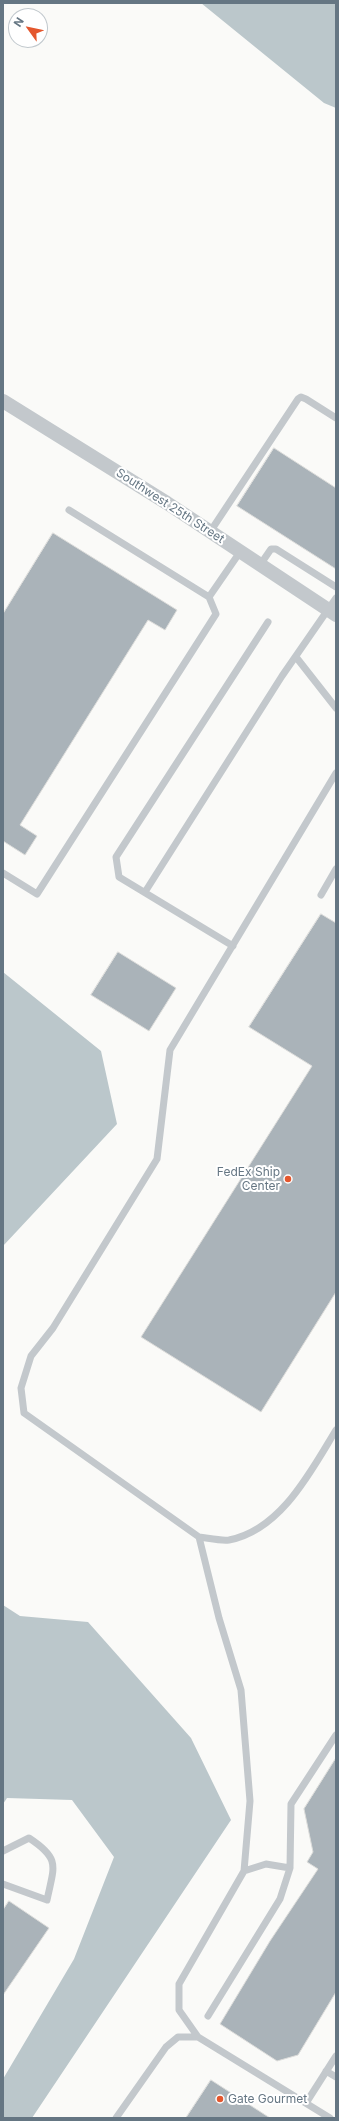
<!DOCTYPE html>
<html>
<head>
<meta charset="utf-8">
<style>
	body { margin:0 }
	#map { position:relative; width:339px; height:2121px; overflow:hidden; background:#fafaf8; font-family:Inter,sans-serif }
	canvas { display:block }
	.frame { position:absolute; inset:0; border:4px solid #657683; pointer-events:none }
	.north { position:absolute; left:8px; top:8px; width:40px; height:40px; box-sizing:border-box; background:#fff; border:1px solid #c1c8cd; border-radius:50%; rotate:303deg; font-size:11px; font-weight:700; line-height:16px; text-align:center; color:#657683 }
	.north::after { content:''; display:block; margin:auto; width:14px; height:18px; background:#e4572e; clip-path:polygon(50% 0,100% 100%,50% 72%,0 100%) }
</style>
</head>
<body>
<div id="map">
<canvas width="339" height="2121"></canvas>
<div class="frame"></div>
<div class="north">N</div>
</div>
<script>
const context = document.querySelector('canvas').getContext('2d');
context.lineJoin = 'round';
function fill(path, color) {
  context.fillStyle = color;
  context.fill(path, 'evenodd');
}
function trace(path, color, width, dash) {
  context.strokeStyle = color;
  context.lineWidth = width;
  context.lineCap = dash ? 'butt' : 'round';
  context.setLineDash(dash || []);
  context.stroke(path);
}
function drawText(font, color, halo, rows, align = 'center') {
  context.font = font + ' Inter,sans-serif';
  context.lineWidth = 4;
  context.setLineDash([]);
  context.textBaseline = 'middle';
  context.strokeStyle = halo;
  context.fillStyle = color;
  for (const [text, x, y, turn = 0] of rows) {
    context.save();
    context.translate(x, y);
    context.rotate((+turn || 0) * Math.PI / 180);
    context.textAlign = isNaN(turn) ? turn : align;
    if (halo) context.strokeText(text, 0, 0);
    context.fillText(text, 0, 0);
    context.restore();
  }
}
fill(new Path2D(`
	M 201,3 L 336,3 L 336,108 L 324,103 Z
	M 3,972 L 101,1051 L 117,1124 L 3,1246 Z
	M 3,1605 L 20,1616 L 88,1622 L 191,1738 L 231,1820 L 32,2118 L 3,2118 L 3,2079 L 74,1959 L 114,1857 L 72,1800 L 7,1798 L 3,1804 Z`), '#bbc7cb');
const building = new Path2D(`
	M 274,448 L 336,488 L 336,569 L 237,506 Z
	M 53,533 L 177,610 L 165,630 L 148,620 L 20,825 L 37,836 L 25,855 L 3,841 L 3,614 Z
	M 321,914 L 336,923 L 336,1292 L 261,1412 L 141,1337 L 312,1066 L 249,1027 Z
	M 118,952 L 176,988 L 149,1031 L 91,995 Z
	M 336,1758 L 336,1992 L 298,2055 L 277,2061 L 220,2024 L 270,1941 L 318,1869 L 307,1862 L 313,1852 L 304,1809 Z
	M 9,1901 L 49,1928 L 3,1995 L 3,1910 Z
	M 211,2080 L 270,2118 L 186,2118 Z`);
fill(building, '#aab3b9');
trace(building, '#dcdcda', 1);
trace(new Path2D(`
	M 69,510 L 209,597 L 240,552
	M 210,532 L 298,399 L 301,397 L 306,399 L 336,418
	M 260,565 L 271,549 L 276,549 L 336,587
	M 296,657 L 336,708
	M 336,773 L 170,1050 L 157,1159 L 53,1328 L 31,1356 L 21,1388 L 24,1413 L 199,1537 C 208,1538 220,1541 229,1540 C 281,1530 311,1471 336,1430
	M 3,873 L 37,894 L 216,614 L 209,597
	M 145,892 L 282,676 L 336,598
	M 321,895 L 336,869
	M 233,946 L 119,877 L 116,857 L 268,622
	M 199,1537 L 219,1618 L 241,1690 L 250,1801 L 244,1871
	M 3,1851 L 29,1838 C 61,1859 54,1866 47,1900 L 3,1884
	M 208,2016 L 280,1899 L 290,1868
	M 198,2037 L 179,2010 L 179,1984 L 244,1871 L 266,1864 L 290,1868 L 291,1804 L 336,1735
	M 326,2071 L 336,2077
	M 306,2103 L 336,2056
	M 116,2118 L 166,2047 L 178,2037 L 198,2037 L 330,2118`), '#c3c8cc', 7);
trace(new Path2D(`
	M 3,401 L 167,503 L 336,615`), '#c3c8cc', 14);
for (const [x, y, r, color] of [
	[288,1179,4,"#e4572e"],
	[220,2099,4,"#e4572e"]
]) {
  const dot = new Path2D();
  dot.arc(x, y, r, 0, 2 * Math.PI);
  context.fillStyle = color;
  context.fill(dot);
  trace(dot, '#fff', 1.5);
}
drawText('12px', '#657683', '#fff', [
	["Southwest 25th Street",170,506,33]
]);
drawText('12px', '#657683', '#fff', [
	["FedEx Ship",280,1172],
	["Center",280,1186],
	["Gate Gourmet",228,2099,"left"]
], 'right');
</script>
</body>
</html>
